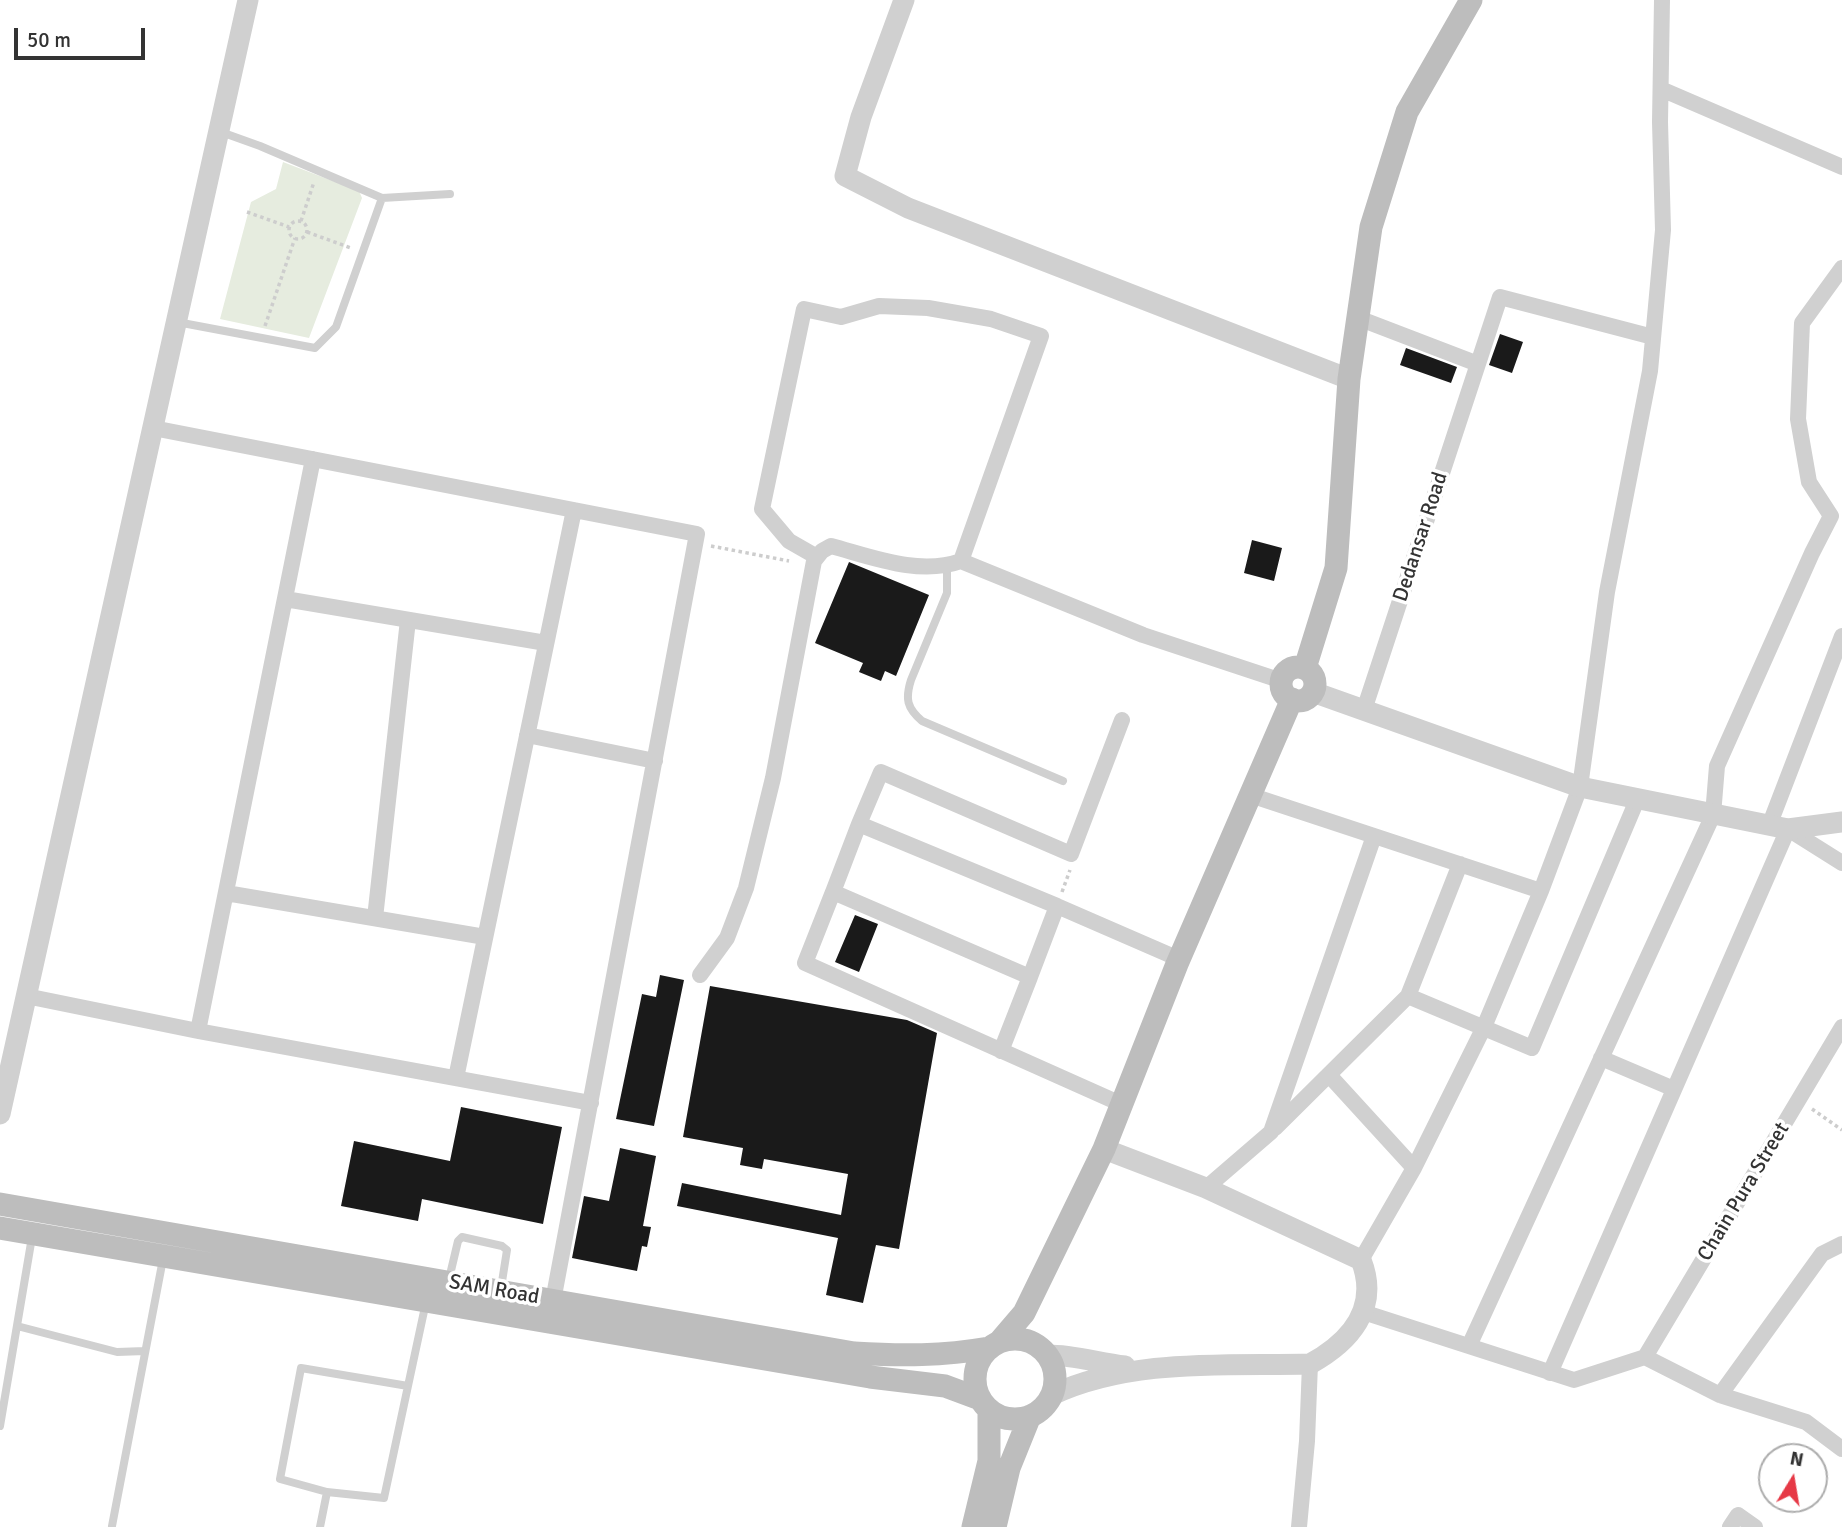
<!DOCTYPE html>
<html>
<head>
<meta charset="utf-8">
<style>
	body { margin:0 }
	#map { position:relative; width:1842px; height:1527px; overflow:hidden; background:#fff; font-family:Signika,sans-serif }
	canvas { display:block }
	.north { position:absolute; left:1758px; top:1443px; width:70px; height:70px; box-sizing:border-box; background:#fff; border:2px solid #adadad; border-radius:50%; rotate:11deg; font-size:19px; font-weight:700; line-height:28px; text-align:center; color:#333 }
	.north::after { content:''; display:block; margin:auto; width:24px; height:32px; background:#e63946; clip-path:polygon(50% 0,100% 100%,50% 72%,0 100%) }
	.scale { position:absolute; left:14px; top:28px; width:131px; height:32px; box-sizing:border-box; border:4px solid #333; border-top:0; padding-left:9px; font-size:21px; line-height:24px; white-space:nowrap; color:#333; -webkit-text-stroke:5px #fff; paint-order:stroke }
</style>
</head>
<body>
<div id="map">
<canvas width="1842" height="1527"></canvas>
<div class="north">N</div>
<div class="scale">50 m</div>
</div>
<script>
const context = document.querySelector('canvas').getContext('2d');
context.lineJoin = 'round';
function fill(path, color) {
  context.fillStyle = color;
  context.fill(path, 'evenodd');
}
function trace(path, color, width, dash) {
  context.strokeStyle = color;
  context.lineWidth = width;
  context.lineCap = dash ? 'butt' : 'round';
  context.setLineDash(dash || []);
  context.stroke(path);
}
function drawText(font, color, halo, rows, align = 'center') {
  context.font = font + ' Signika,sans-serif';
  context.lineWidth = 7;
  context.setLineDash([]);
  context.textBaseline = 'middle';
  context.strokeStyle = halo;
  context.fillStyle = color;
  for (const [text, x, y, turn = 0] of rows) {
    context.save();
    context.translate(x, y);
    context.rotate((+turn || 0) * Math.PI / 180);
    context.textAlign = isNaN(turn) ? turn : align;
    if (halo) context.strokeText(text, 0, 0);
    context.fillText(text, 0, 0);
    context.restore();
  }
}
fill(new Path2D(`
	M 283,162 L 359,191 L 362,198 L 309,338 L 220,319 L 251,202 L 276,189 Z`), '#e6ecdf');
fill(new Path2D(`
	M 1500,334 L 1523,342 L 1512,373 L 1489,365 Z
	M 1406,348 L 1457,367 L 1451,383 L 1400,365 Z
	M 1252,540 L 1282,548 L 1274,581 L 1244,573 Z
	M 849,562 L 929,595 L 896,676 L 885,671 L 881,681 L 859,672 L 863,663 L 815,643 Z
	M 855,915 L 878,924 L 859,972 L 835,962 Z
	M 660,975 L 684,980 L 654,1126 L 616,1119 L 642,994 L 656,997 Z
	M 710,986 L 907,1020 L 937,1033 L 899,1249 L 876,1245 L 863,1303 L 826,1295 L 838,1238 L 677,1206 L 682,1183 L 841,1215 L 848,1174 L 764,1159 L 762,1169 L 740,1165 L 743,1148 L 683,1137 Z
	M 461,1107 L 562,1127 L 543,1224 L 422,1199 L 418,1221 L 341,1206 L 354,1141 L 450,1161 Z
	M 620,1148 L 656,1156 L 643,1226 L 651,1227 L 647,1247 L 642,1246 L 637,1271 L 572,1258 L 584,1196 L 609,1201 Z`), '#1a1a1a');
trace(new Path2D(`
	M 247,212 L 289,227
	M 301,221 L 314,182
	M289 230a9 9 0 1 1 18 0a9 9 0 1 1-18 0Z
	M 307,232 L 351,248
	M 265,326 L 295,238
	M 711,546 L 789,561
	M 1062,892 L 1070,870
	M 1812,1109 L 1842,1130`), '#cdcdcd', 3.5, [3.5, 3.5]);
trace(new Path2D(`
	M 221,132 L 260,146 L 382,198 L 450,194
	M 177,322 L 315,348 L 336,327 L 382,198
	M 947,566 L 947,593 L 911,680 C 905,699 907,708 922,721 L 1063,781
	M 449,1279 L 458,1241 L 462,1237 L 502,1246 L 507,1250 L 501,1288
	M 17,1326 L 117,1352 L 145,1351
	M 0,1426 L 32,1237
	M 327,1492 L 280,1479 L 301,1368 L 408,1386
	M 112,1526 L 163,1259
	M 320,1527 L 327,1492 L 384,1498 L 426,1302`), '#d0d0d0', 8);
trace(new Path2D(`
	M 1661,89 L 1842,167
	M 1358,318 L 1478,364
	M 153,428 L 697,534 L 553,1301
	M 817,557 L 789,541 L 762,509 L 804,309 L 841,317 L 879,306 L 928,308 L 991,319 L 1041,336 L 961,561 L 1143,635 L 1282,681
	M 285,599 L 546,643
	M 1364,710 L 1500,297 L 1653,337
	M 527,735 L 655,761
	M 1250,795 L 1541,891
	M 859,824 L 881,772 L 1071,854 L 1122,720
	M 1769,826 L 1842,636
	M 833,892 L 859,824 L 1057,906 L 1030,977
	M 226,893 L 485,937
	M 1057,906 L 1179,959
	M 375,918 L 408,620
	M 700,975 L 727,938 L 746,888 L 773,778 L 814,561 L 822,551 L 831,546 C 872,557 919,576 961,561
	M 26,996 L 198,1031 L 591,1103
	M 1408,996 L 1532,1048 L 1637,800
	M 198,1031 L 313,459
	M 1001,1051 L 1030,977 L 833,892 L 805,963 L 1121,1104
	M 1601,1058 L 1674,1089
	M 1329,1075 L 1414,1168
	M 456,1078 L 574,510
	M 1275,1128 L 1408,996 L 1460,864
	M 1206,1188 L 1271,1132 L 1374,836
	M 1361,1260 L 1414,1168 L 1484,1027 L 1541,891 L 1580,787 L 1607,592 L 1650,371 L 1663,230 L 1660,122 L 1662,0
	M 1363,1312 L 1574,1380 L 1645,1357 L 1720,1395 L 1806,1422 L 1842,1449
	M 1469,1346 L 1713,815 L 1717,766 L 1812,553 L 1831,516 L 1809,482 L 1798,419 L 1802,323 L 1842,268
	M 1645,1357 L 1842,1027
	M 1550,1373 L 1788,829 L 1842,863
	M 1720,1395 L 1822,1254 L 1842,1244
	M 1299,1527 L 1307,1441 L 1310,1364
	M 1730,1527 L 1738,1515 L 1755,1527`), '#d0d0d0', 16);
trace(new Path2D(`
	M 904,0 L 861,117 L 845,176 L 908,208 L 1349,379
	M 1313,692 L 1580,787 L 1788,829 L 1842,822
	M 0,1114 L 248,0
	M 1048,1355 C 1074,1355 1099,1363 1125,1366
	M 1052,1395 C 1131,1358 1225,1366 1310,1364 C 1350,1342 1380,1308 1361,1260 L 1206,1188 L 1104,1149`), '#d0d0d0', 21);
trace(new Path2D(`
	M1281 684a17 17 0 1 1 34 0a17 17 0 1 1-34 0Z
	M 1305,668 L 1336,568 L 1349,379 L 1371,227 L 1407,112 L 1471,0
	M 0,1204 L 854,1353 C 902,1356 942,1356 989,1348
	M 0,1228 L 870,1377 L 945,1386 L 980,1399
	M975 1379a40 40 0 1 1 80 0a40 40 0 1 1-80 0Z
	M 1000,1341 L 1024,1313 L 1104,1149 L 1177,964 L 1292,699
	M 973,1527 L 989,1461 L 989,1410
	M 995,1527 L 1009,1468 L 1030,1416`), '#bdbdbd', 23);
drawText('21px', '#333', '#fff', [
	["Dedansar Road",1421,537,-72],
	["Chain Pura Street",1744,1192,-59],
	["SAM Road",494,1290,10]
]);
</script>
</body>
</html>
